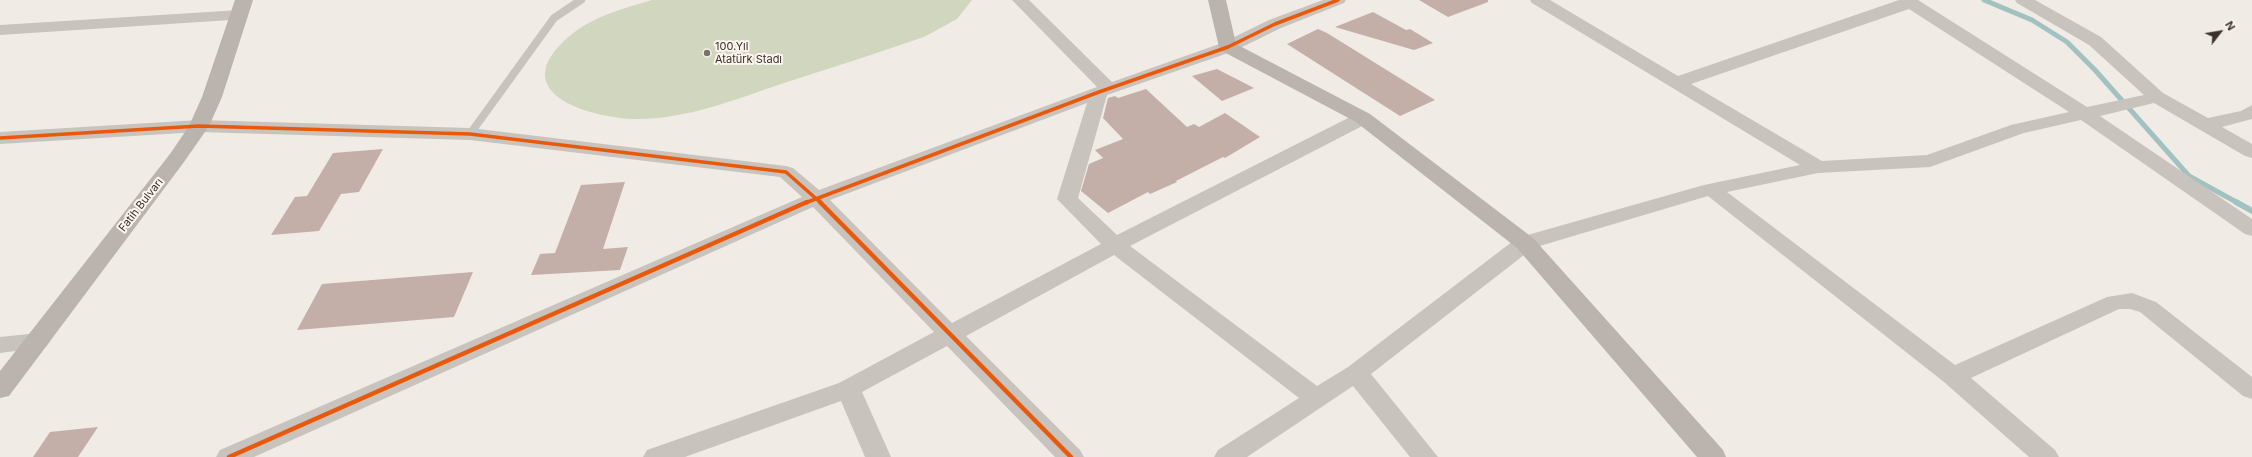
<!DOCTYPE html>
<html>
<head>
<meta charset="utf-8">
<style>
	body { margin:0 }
	#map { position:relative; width:2252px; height:457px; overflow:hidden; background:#f0ebe5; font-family:Inter,sans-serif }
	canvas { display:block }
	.north { position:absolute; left:2200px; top:12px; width:40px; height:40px; -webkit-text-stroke:3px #fbf5ee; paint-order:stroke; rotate:59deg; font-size:11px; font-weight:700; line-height:16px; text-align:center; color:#3b302b }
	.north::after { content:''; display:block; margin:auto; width:14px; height:18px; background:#3b302b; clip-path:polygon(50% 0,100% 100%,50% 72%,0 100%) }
</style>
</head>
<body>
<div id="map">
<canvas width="2252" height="457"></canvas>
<div class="north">N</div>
</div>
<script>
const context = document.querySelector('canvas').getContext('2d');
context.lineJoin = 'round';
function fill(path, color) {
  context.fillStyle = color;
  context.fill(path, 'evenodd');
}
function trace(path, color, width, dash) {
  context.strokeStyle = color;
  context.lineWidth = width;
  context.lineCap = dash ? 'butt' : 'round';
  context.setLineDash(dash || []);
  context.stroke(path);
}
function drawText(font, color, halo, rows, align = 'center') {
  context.font = font + ' Inter,sans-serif';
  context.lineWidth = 4;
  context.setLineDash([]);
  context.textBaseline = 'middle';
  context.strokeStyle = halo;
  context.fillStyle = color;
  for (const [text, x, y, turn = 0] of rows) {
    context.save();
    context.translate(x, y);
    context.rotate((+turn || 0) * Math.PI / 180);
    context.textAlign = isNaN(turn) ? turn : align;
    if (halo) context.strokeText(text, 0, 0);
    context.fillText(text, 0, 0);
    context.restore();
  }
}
fill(new Path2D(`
	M 652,0 L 972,0 L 957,19 L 924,37 C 877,53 828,69 781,84 C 734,100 687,119 637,119 C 596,119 507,96 563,42 C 587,18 621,9 652,0 Z`), '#d1d6bf');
trace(new Path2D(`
	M 1984,0 L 2032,20 L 2067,42 L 2095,70 L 2189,176 L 2238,203`), '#a1c2c1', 5);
trace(new Path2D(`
	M 2236,202 L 2252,211`), '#a1c2c1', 6);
fill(new Path2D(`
	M 1419,0 L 1488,0 L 1488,2 L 1448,17 Z
	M 1373,12 L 1406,30 L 1410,29 L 1433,43 L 1414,50 L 1335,27 Z
	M 1318,29 L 1327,33 L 1435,100 L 1400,116 L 1287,44 Z
	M 1217,69 L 1254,88 L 1222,101 L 1192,76 Z
	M 1146,89 L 1187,127 L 1194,124 L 1199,127 L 1225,113 L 1260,137 L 1225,158 L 1223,157 L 1176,181 L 1177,182 L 1150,194 L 1148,192 L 1108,213 L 1081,191 L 1089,164 L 1103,158 L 1095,150 L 1123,139 L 1103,118 L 1108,98 L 1115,96 L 1118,98 Z
	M 383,149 L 359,192 L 341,194 L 319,231 L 271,235 L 295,197 L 307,196 L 333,153 Z
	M 625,182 L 603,249 L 628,247 L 620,270 L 531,275 L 540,254 L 555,253 L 581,185 Z
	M 473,272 L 454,317 L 297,330 L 322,284 Z
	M 98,427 L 78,457 L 33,457 L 50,432 Z`), '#c3afa7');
trace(new Path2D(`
	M 470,134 L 554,18 L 581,0`), '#c9c3be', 8);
fill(new Path2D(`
	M 1012,0 L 1029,0 L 1112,82 L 1222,43 L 1269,20 L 1323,0 L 1346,0 L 1344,3 L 1281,28 L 1234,51 L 1107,95 L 1078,198 L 1117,235 L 1356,114 L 1363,112 L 1370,114 L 1372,118 L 1370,122 L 1130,246 L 1317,386 L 1348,367 L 1517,238 L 1704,185 L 1800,165 L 1532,3 L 1530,0 L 1550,0 L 1678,76 L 1899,0 L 1918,0 L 2087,107 L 2144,95 L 2089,45 L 2017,3 L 2015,0 L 2035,0 L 2101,37 L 2163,93 L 2208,118 L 2241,111 L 2252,105 L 2252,119 L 2222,127 L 2252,144 L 2252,158 L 2245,156 L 2154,103 L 2100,116 L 2252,219 L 2252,236 L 2245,234 L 2081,120 L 2024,133 L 1930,167 L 1818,173 L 1727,192 L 1955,365 L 2107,297 L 2132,293 L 2156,302 L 2252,377 L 2252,399 L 2243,396 L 2140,312 L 2130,309 L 2119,309 L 1971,378 L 2055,450 L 2059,457 L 2029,457 L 1944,382 L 1708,196 L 1533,248 L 1371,374 L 1438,457 L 1410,457 L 1353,386 L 1247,457 L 1214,457 L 1218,450 L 1299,398 L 1114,255 L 966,336 L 1080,450 L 1084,457 L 1055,457 L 947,346 L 862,392 L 891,457 L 865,457 L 841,401 L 685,457 L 643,457 L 647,450 L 839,383 L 934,332 L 813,207 L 254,457 L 216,457 L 220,450 L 802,197 L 780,177 L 470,140 L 199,132 L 0,144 L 0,132 L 199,120 L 470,128 L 786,166 L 793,168 L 819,190 L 1097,87 ZM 1909,9 L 2069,112 L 2011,125 L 1927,155 L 1822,161 L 1691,84 ZM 1087,103 L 1057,199 L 1101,244 L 952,323 L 830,200 Z
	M 240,10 L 246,11 L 248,15 L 246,19 L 0,35 L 0,25 Z
	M 38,333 L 46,335 L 50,341 L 46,347 L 0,353 L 0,337 Z`), '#c9c3be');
fill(new Path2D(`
	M 235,0 L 253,0 L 222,97 L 209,126 L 184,162 L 9,396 L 0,398 L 0,371 L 170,154 L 189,126 L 202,97 Z
	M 1208,0 L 1226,0 L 1236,44 L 1370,114 L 1533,238 L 1723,450 L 1726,457 L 1697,457 L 1517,248 L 1356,122 L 1222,51 L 1219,47 Z`), '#bab3ae');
trace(new Path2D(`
	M 0,138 L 199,126 L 470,134 L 786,172 L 821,203
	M 805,203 L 1099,92 L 1228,47 L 1275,24 L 1338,0`), '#e8590c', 3.5);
trace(new Path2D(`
	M 820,202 L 1071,457
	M 229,457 L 807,202`), '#e8590c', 4.5);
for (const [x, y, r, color] of [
	[707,53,4,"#7a716c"]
]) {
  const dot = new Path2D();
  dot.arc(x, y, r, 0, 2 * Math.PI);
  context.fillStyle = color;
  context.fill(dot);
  trace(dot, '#fbf5ee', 1.5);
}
drawText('11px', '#3b302b', '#fbf5ee', [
	["100.Yıl",715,47],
	["Atatürk Stadı",715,60]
], 'left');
drawText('11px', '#3b302b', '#fbf5ee', [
	["Fatih Bulvarı",141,205,-52]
]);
</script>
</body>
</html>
